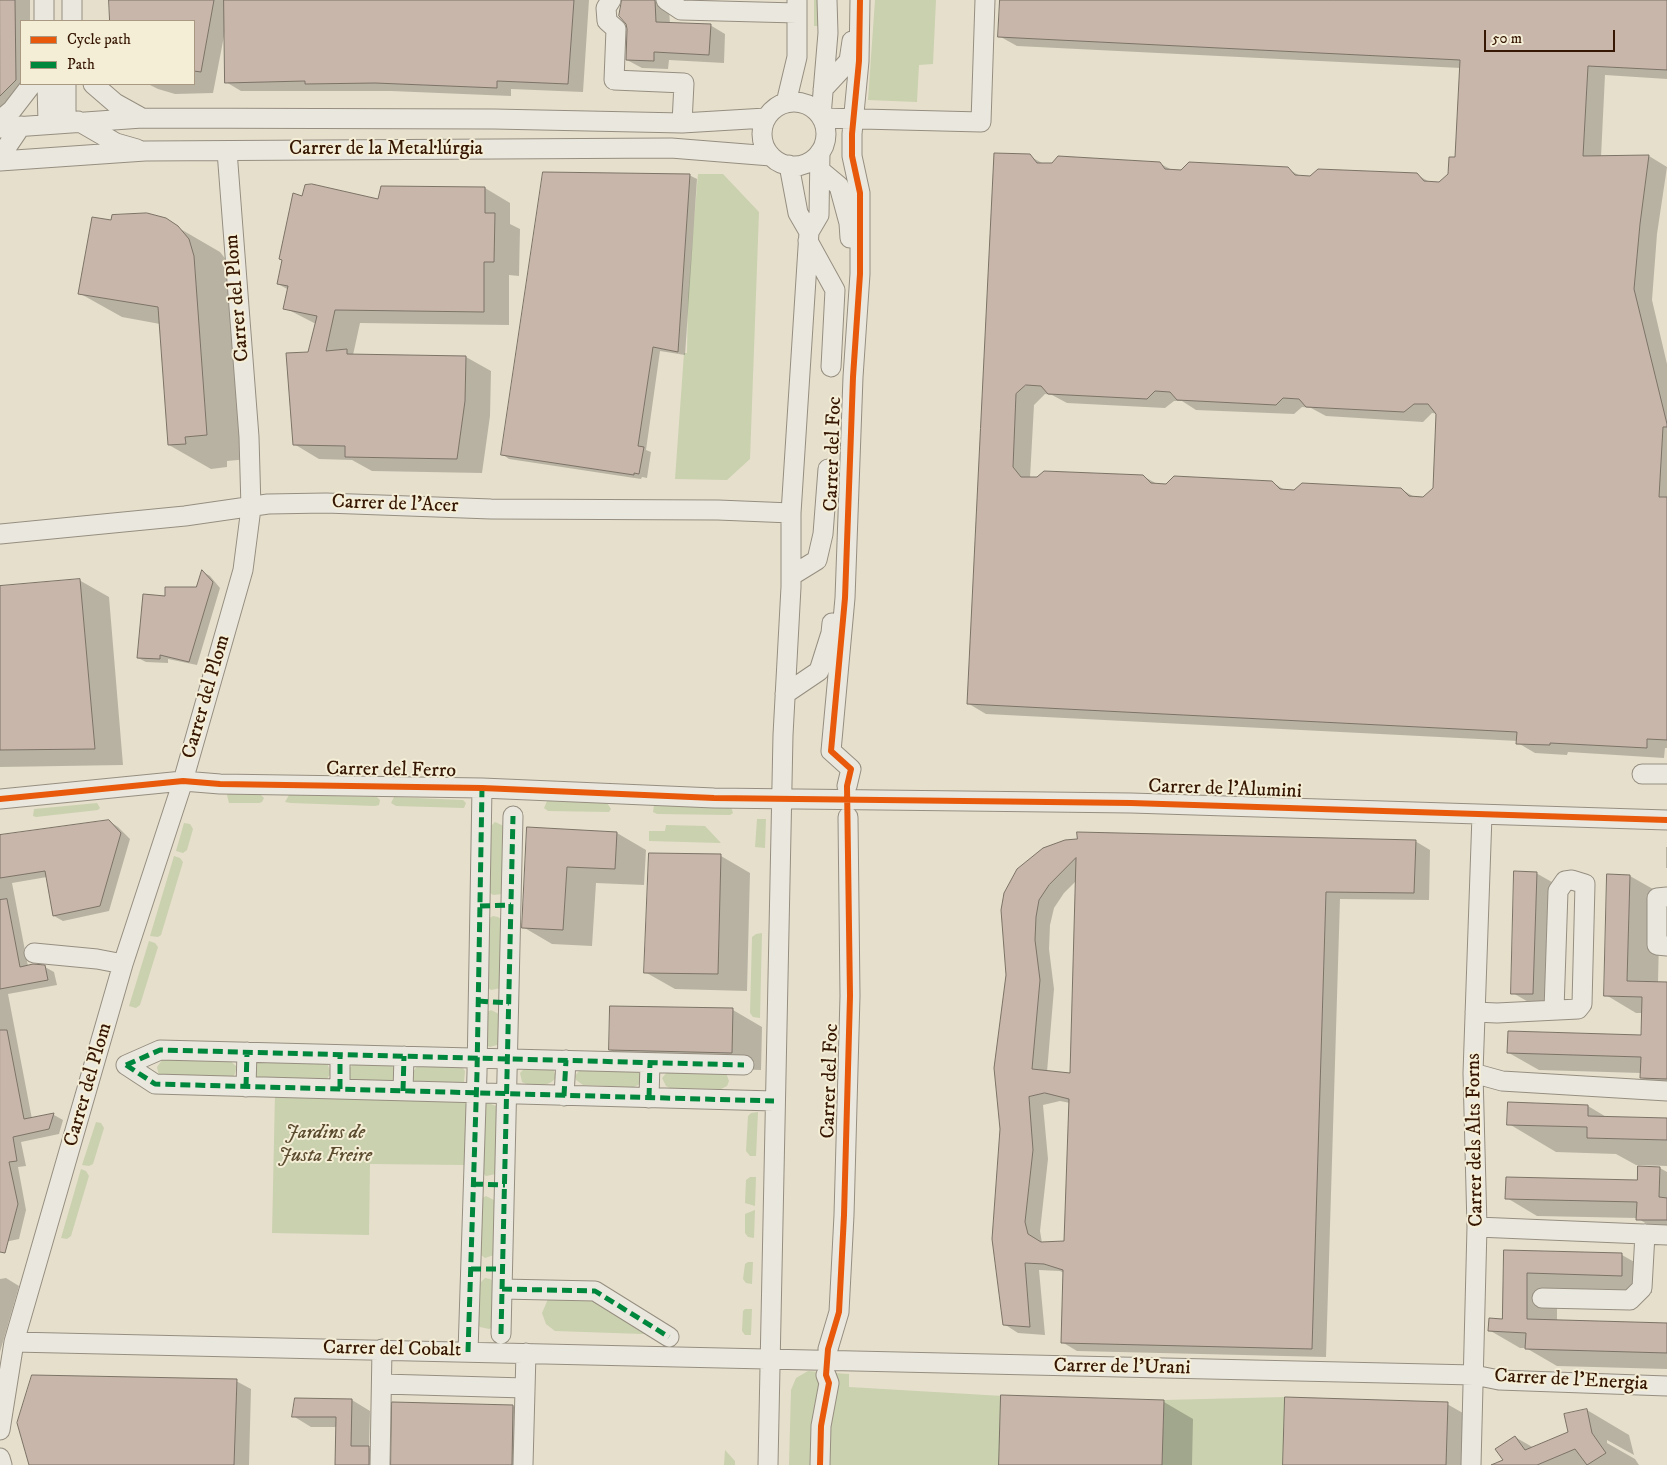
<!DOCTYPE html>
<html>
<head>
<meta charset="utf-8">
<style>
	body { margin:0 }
	#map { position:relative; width:1667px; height:1465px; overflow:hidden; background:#e6dfcc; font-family:"IM FELL DW Pica",serif }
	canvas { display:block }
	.legend { position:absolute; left:20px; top:20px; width:175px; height:65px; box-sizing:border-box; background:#f5eed7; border:1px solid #a99882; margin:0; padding:6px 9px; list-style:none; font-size:15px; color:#361703 }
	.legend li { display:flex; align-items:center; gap:10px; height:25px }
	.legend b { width:25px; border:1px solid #a99882 }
	.scale { position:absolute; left:1484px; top:30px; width:131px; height:22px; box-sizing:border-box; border:2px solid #361703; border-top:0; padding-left:6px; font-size:15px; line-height:18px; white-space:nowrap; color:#361703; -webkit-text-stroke:4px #f5eed7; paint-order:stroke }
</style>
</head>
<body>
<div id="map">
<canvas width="1667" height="1465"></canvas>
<ul class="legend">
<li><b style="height:6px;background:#e8590c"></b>Cycle path</li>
<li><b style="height:6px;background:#00873e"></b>Path</li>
</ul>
<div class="scale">50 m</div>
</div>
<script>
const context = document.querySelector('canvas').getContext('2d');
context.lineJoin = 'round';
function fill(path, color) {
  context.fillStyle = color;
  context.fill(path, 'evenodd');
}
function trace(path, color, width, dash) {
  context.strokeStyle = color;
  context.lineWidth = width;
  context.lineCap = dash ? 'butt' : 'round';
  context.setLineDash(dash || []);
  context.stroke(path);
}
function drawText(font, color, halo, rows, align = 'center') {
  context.font = font + ' "IM FELL DW Pica",serif';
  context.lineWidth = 4;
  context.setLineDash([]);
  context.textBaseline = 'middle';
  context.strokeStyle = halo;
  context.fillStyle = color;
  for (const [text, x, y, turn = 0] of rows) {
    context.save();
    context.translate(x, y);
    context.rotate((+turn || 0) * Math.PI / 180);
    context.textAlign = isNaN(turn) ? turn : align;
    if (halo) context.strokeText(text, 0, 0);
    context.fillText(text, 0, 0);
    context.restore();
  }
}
fill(new Path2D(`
	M 814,0 L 818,0 L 819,26 L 814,26 Z
	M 875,0 L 936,0 L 933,64 L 919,65 L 917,102 L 868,100 Z
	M 698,174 L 723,174 L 759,212 L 750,459 L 727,480 L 675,479 L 684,353 L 687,353 L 688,296 Z
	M 230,793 L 261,795 L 264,798 L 262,802 L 259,803 L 229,803 L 227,795 Z
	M 289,795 L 377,797 L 380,800 L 379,805 L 375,806 L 291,803 L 285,802 Z
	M 394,797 L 463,800 L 466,803 L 464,808 L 396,806 L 391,803 Z
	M 547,801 L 607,803 L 611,809 L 609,812 L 548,811 L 544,808 Z
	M 97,803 L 100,808 L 98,810 L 36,817 L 33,816 L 34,809 Z
	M 654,805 L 731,807 L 733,813 L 730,815 L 657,814 L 653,812 Z
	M 757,819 L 766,819 L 765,848 L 755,847 Z
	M 495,822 L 506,827 L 503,894 L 493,895 L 489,892 L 487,830 Z
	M 184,823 L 190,824 L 193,829 L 187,850 L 183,853 L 176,851 Z
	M 666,825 L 705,826 L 721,843 L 649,841 L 649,831 L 665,831 Z
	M 174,856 L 180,858 L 183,862 L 161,935 L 158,937 L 150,936 Z
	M 493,916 L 498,917 L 504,921 L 501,988 L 491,990 L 487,987 L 488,919 Z
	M 762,933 L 760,1018 L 753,1017 L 750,1013 L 752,937 L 756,934 Z
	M 149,941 L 155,943 L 158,947 L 140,1005 L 136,1008 L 129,1006 Z
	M 491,1010 L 501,1015 L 500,1044 L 490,1047 L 486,1045 L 486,1013 Z
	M 165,1056 L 228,1059 L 236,1066 C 236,1074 234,1077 228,1081 L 159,1076 L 157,1067 Z
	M 260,1058 L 327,1063 L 331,1073 L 324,1083 L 254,1078 L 255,1062 Z
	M 356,1061 C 369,1062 387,1059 396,1070 L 393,1082 L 350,1080 L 347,1071 Z
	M 419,1064 L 462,1067 L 465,1071 L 464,1082 L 458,1087 L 415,1083 L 411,1074 Z
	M 526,1067 L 553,1069 L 556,1076 C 552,1088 532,1087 522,1082 L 520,1073 Z
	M 582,1067 L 638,1071 L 641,1078 L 640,1084 L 634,1087 L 583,1085 L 576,1080 L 575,1076 Z
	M 669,1070 L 726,1073 L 729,1081 L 727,1086 L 721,1089 L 670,1088 L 666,1086 L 662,1078 Z
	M 275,1093 L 467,1098 L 465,1165 L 370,1164 L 369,1235 L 272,1233 Z
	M 488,1103 L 499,1107 L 496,1174 L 486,1176 L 482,1173 L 483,1105 Z
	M 758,1112 L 756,1156 L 750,1156 L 746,1151 L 748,1116 L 751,1113 Z
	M 96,1122 L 101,1123 L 104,1128 L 93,1164 L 89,1166 L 82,1165 Z
	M 81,1169 L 86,1171 L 89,1176 L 71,1236 L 67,1239 L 61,1238 Z
	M 750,1177 L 756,1177 L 755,1206 L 745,1203 L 746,1180 Z
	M 486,1196 L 496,1201 L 494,1255 L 485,1258 L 477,1252 L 481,1199 Z
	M 755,1210 L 754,1238 L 748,1237 L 745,1233 L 745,1214 Z
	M 748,1262 L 753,1262 L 752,1284 L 746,1283 L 743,1279 L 745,1264 Z
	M 485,1278 L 490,1279 L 496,1283 L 494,1327 L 489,1329 L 480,1327 L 476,1323 L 477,1286 Z
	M 557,1295 L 590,1296 L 646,1332 L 643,1334 L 555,1331 L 546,1324 L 542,1313 L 548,1299 Z
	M 745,1309 L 752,1309 L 751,1335 L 745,1335 L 742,1331 L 743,1311 Z
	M 808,1371 L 849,1374 L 849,1387 L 1003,1396 L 1001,1465 L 789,1465 L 791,1390 L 796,1378 Z
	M 1285,1397 L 1283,1465 L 1162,1465 L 1164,1400 Z
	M 725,1450 L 735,1461 L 735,1465 L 724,1465 Z`), '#cad1af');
fill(new Path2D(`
	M 0,0 L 30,0 L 30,21 L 21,21 L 21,84 L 0,110 Z
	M 110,0 L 589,0 L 583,92 L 511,89 L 511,96 L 391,91 L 241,91 L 226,82 L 225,31 L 213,93 L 175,94 L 158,89 L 148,84 L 194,84 L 194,21 L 111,21 Z
	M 622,0 L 654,0 L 669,9 L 670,24 L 710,25 L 725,34 L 724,63 L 669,60 L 668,69 L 642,68 L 627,60 L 627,24 Z
	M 1001,0 L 1667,0 L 1667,79 L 1605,75 L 1601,157 L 1649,156 L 1667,167 L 1657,234 L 1652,300 L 1667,364 L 1667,748 L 1665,748 L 1664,758 L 1568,752 L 1567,755 L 1535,753 L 1518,743 L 1518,741 L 986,714 L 969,704 L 1029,156 L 1044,164 L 1159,163 L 1172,170 L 1288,169 L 1302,177 L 1416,174 L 1431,183 L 1440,183 L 1449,174 L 1456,158 L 1461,68 L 1017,46 L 999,36 ZM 1045,394 L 1052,395 L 1067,403 L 1165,408 L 1174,401 L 1182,401 L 1196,410 L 1294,414 L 1302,407 L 1311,408 L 1326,416 L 1423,422 L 1432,413 L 1438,414 L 1434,488 L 1424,498 L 1416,498 L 1401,489 L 1286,491 L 1272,482 L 1157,484 L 1143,476 L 1030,478 L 1034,405 Z
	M 689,175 L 697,179 L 685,355 L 660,351 L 646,450 L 651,452 L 647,478 L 642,477 L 641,479 L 509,459 L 502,454 Z
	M 485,188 L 510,203 L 510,224 L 520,229 L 519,276 L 509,275 L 509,325 L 360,323 L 353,355 L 466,357 L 491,371 L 490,416 L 482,473 L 372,471 L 352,460 L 319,459 L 294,444 L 316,324 L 285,308 L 289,290 L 278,284 L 303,197 L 379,201 Z
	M 112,221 L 177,227 L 220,252 L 234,270 L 249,459 L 227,461 L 227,467 L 211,469 L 169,445 L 160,324 L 122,317 L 79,293 Z
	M 203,572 L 210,576 L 220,588 L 197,665 L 168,659 L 168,663 L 146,662 L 138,658 L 166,597 L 197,589 Z
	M 79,580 L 109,597 L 123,765 L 0,767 L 0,587 Z
	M 109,821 L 118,827 L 130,839 L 109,911 L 63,921 L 54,916 L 47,877 L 12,883 L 28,966 L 45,967 L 54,972 L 57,985 L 8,994 L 32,1119 L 54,1115 L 63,1120 L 59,1134 L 21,1142 L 26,1166 L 18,1167 L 26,1210 L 19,1239 L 0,1243 L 0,836 Z
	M 528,828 L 617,833 L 646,850 L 644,885 L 596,883 L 592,946 L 552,944 L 523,927 Z
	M 1415,841 L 1430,850 L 1429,900 L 1340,899 L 1326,1357 L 1077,1351 L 1062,1342 L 1064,1273 L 1060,1271 L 1039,1270 L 1045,1335 L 1018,1333 L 1004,1324 L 993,1239 L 1043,849 ZM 1077,880 L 1071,1075 L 1047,1072 L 1054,989 L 1049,949 L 1050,925 L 1054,908 L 1064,893 ZM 1060,1101 L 1070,1103 L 1065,1243 L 1042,1243 L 1040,1231 L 1048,1159 L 1043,1105 Z
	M 1666,847 L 1667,847 L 1667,868 L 1666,868 Z
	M 721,856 L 750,873 L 747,991 L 675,989 L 645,972 Z
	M 1536,873 L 1566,890 L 1562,1010 L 1542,1010 L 1513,993 Z
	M 1630,876 L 1660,893 L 1658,983 L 1667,983 L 1667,1092 L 1641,1077 L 1641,1073 L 1539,1070 L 1509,1053 L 1642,1036 L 1643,1013 L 1636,1013 L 1606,995 Z
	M 611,1007 L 733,1010 L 762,1027 L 761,1070 L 639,1066 L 610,1050 Z
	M 1588,1106 L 1608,1118 L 1667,1120 L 1667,1166 L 1636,1165 L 1616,1154 L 1556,1152 L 1509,1124 Z
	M 1660,1168 L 1667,1172 L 1667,1236 L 1637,1218 L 1537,1216 L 1507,1198 L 1639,1181 Z
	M 1505,1252 L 1622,1255 L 1652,1272 L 1652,1293 L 1557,1290 L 1557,1322 L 1667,1325 L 1667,1369 L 1557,1366 L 1526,1348 L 1520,1348 L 1489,1330 L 1503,1320 Z
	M 6,1278 L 19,1286 L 0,1352 L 0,1279 Z
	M 236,1381 L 251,1389 L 249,1465 L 30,1465 Z
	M 352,1400 L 370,1411 L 369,1448 L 387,1458 L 387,1465 L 337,1465 L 337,1427 L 311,1427 L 293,1416 Z
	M 1164,1402 L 1193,1419 L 1192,1465 L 1001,1465 Z
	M 394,1403 L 513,1406 L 531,1417 L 530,1465 L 392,1465 Z
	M 1447,1404 L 1477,1421 L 1475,1465 L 1284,1465 Z
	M 1587,1410 L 1629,1435 L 1634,1455 L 1607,1440 L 1607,1443 L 1635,1459 L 1639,1465 L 1507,1465 L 1515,1437 L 1534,1448 L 1569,1432 Z`), '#0003');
const building = new Path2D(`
	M 0,0 L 15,0 L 16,80 L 0,96 Z
	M 109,0 L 214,0 L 201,72 L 194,71 L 194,21 L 110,21 Z
	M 224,0 L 574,0 L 568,84 L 497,81 L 497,88 L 375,83 L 305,84 L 305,81 L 225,83 Z
	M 622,0 L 655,0 L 656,22 L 711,24 L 709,55 L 654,52 L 654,61 L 626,60 L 627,29 L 626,24 L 619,16 Z
	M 1000,0 L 1667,0 L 1667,70 L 1588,66 L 1583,156 L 1649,155 L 1640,224 L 1634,289 L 1667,424 L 1667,427 L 1663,427 L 1659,497 L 1667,497 L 1667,740 L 1647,739 L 1647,748 L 1550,743 L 1550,745 L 1516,744 L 1517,732 L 967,704 L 994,153 L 1030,154 L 1037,163 L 1052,163 L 1058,156 L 1160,162 L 1165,169 L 1181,170 L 1189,162 L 1288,167 L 1295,175 L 1310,176 L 1318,169 L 1417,173 L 1424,181 L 1439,182 L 1448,174 L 1449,157 L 1455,157 L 1460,60 L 998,37 ZM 1026,385 L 1041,386 L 1048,394 L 1147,399 L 1155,391 L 1170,392 L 1177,400 L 1276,405 L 1283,398 L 1299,399 L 1306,407 L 1404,412 L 1414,404 L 1428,404 L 1436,414 L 1433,488 L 1423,497 L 1409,496 L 1401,488 L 1302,483 L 1294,490 L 1280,489 L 1272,481 L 1174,476 L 1166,484 L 1151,483 L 1143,475 L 1044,471 L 1037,477 L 1021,477 L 1013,467 L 1016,394 Z
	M 543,172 L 690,174 L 678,352 L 653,347 L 638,446 L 644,447 L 639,474 L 634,473 L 634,475 L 501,455 Z
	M 312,184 L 378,199 L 381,186 L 485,187 L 485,213 L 495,213 L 494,262 L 484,262 L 484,312 L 335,310 L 326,351 L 347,349 L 347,354 L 466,356 L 465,401 L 457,459 L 345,457 L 345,446 L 293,445 L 286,353 L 308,352 L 317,316 L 283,309 L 288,286 L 277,284 L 282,260 L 279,259 L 293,193 L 302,196 L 305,185 Z
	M 147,213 L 166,218 L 178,226 L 189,239 L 194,256 L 207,435 L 185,437 L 186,444 L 168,445 L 158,307 L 78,294 L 92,217 L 111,220 L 112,215 Z
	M 202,570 L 213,582 L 189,662 L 160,655 L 160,659 L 137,658 L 143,594 L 165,596 L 165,587 L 196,587 Z
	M 80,579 L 95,749 L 0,750 L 0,586 Z
	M 109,820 L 121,833 L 100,906 L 53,916 L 45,871 L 0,878 L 0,835 Z
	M 527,827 L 617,832 L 615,869 L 567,867 L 563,930 L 522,928 Z
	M 1077,832 L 1416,840 L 1414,893 L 1326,892 L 1312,1349 L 1061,1343 L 1063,1270 L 1044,1264 L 1025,1263 L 1030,1327 L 1003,1325 L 992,1239 L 1000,1129 L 994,1068 L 1006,975 L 1001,910 L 1004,893 L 1017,869 L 1043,848 L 1065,840 L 1077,839 ZM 1076,858 L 1070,1073 L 1032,1069 L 1040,980 L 1035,940 L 1036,917 L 1039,900 L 1049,885 ZM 1045,1093 L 1069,1099 L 1064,1241 L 1041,1242 L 1028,1234 L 1025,1222 L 1033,1150 L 1029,1097 Z
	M 649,853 L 721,854 L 718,974 L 644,973 Z
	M 1514,871 L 1537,872 L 1533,994 L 1511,994 Z
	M 1607,874 L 1630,875 L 1627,981 L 1667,982 L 1667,1079 L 1640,1078 L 1641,1057 L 1507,1053 L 1508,1031 L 1641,1035 L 1642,997 L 1604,996 Z
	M 7,899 L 20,967 L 33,964 L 45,965 L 48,980 L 0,989 L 0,900 Z
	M 610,1006 L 733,1008 L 732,1053 L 609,1050 Z
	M 0,1030 L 7,1030 L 24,1119 L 54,1113 L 49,1129 L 13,1137 L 17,1161 L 9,1162 L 18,1204 L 5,1253 L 0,1252 Z
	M 1508,1102 L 1588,1105 L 1588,1116 L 1667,1118 L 1667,1140 L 1587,1138 L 1587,1127 L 1507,1125 Z
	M 1638,1166 L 1660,1167 L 1659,1197 L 1667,1198 L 1667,1220 L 1636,1220 L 1637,1202 L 1505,1199 L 1506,1177 L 1637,1180 Z
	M 1504,1250 L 1622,1253 L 1622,1276 L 1527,1273 L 1527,1319 L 1667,1323 L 1667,1353 L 1525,1349 L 1526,1333 L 1488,1331 L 1489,1318 L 1502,1319 Z
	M 32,1375 L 237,1379 L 234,1465 L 29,1465 L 17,1423 Z
	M 1001,1395 L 1164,1400 L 1162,1465 L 999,1465 Z
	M 1285,1397 L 1448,1402 L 1446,1465 L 1283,1465 Z
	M 295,1398 L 352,1399 L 351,1446 L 369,1446 L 369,1465 L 335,1465 L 336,1417 L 292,1417 Z
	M 392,1402 L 513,1405 L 512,1465 L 391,1465 Z
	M 1587,1409 L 1592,1433 L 1606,1453 L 1587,1465 L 1575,1449 L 1537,1465 L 1491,1465 L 1503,1460 L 1495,1449 L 1515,1436 L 1525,1450 L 1568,1432 L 1564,1414 Z`);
fill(building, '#c8b6aa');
trace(building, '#7c7367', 1);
const minor = new Path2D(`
	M 44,0 L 44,21
	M 72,0 L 72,21
	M 611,0 L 606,8 L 607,21 L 616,29 L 614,80 L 684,83 L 682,123
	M 666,0 L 681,10 L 797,13
	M 47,84 L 48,123
	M 93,84 L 115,103 L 142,118
	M 823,89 L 849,61 L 852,41
	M762 134a32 32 0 1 1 64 0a32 32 0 1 1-64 0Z
	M 786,103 L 797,57 L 797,1
	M 821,116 L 828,33 L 827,0
	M 822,118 L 981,122 L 985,0
	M 0,120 L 12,110 L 32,84
	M 78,121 L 116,143 L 137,149
	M 66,122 L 66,84
	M 0,128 L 142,118 L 494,119 L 682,123 L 766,118
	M 0,157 L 21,126
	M 0,161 L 145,151 L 671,148 L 771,156
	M 789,165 L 798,213 L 809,232
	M 821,171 L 839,186 L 849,223 L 850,238
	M 808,241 L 835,290 L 831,367
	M 0,534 L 185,516 L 268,504 L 326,503 L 491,509 L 718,510 L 791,513
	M 791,576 L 817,560 L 823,534 L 828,469
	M 785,694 L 819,671 L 831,633 L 832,623
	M 1642,774 L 1667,774
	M 847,786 L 851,769 L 831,751 L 845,598 L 853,377 L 860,274 L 860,193 L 852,156 L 852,134 L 859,61 L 860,0
	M 0,799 L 183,781 L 220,784 L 482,788 L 714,798 L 1131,803 L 1667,820
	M 1667,897 L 1657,898 L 1657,945 L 1667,946
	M 34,953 L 97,959 L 123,964
	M 1475,1012 L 1497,1013 L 1578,1009 L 1582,1004 L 1585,884 L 1572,880 L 1565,881 L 1558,891 L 1554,1010
	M 126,1065 L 155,1084 L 774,1101
	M 126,1065 L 160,1050 L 744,1065
	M 1473,1073 L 1502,1081 L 1667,1091
	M 246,1087 L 247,1052
	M 340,1089 L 340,1055
	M 403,1091 L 404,1056
	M 564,1096 L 566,1060
	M 649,1098 L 650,1063
	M 1477,1227 L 1667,1235
	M 502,1289 L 595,1291 L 669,1337
	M 1542,1298 L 1630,1300 L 1642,1288 L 1645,1234
	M 501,1334 L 513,816
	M 14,1342 L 1474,1375 L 1499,1380 L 1667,1386
	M 828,1349 L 839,1312 L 844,1215 L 850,996 L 848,817
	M 468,1352 L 477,1073 L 482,788
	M 382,1384 L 525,1388
	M 0,1430 L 14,1342 L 123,964 L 183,781 L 243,570 L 251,508 L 249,437 L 227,151
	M 0,1458 L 2,1465
	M 380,1465 L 382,1349
	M 523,1465 L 526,1353
	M 768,1465 L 783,735 L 791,587 L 791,513 L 809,232 L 819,215 L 820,152
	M 820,1465 L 821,1426 L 829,1383 L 826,1375
	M 1471,1465 L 1477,1227 L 1473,1073 L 1482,815`);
trace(minor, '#968e80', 21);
trace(minor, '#eae8de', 19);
trace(new Path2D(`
	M 480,906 L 511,905
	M 478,1001 L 509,1003
	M 126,1065 L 155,1084 L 774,1101
	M 126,1065 L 160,1050 L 744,1065
	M 246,1087 L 247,1052
	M 340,1089 L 340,1055
	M 403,1091 L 404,1056
	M 564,1096 L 566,1060
	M 649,1098 L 650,1063
	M 473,1184 L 505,1185
	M 471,1269 L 503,1269
	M 502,1289 L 595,1291 L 669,1337
	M 501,1334 L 513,816
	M 468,1352 L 477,1073 L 482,788`), '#00873e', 5, [10, 5]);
trace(new Path2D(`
	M 0,799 L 183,781 L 220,784 L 482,788 L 714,798 L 1131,803 L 1667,820
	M 820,1465 L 821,1426 L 829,1383 L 826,1375 L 828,1349 L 839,1312 L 844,1215 L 850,996 L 847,786 L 851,769 L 831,751 L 845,598 L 853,377 L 860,274 L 860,193 L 852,156 L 852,134 L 859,61 L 860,0`), '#e8590c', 6);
drawText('20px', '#361703', '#f5eed7', [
	["Carrer de la Metal·lúrgia",386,150],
	["Carrer del Plom",238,298,-95],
	["Carrer del Foc",834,454,-88],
	["Carrer de l'Acer",395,505,2],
	["Carrer del Plom",207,697,-74],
	["Carrer del Ferro",391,771,1],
	["Carrer de l'Alumini",1225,790,2],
	["Carrer del Foc",831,1081,-88],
	["Carrer del Plom",89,1085,-74],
	["Carrer dels Alts Forns",1476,1140,-91],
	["Carrer del Cobalt",392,1350,1],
	["Carrer de l'Urani",1122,1368,1],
	["Carrer de l'Energia",1571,1381,3]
]);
drawText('italic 20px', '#5c4c2f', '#f5eed7', [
	["Jardins de",325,1134],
	["Justa Freire",325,1157]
]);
</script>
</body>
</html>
